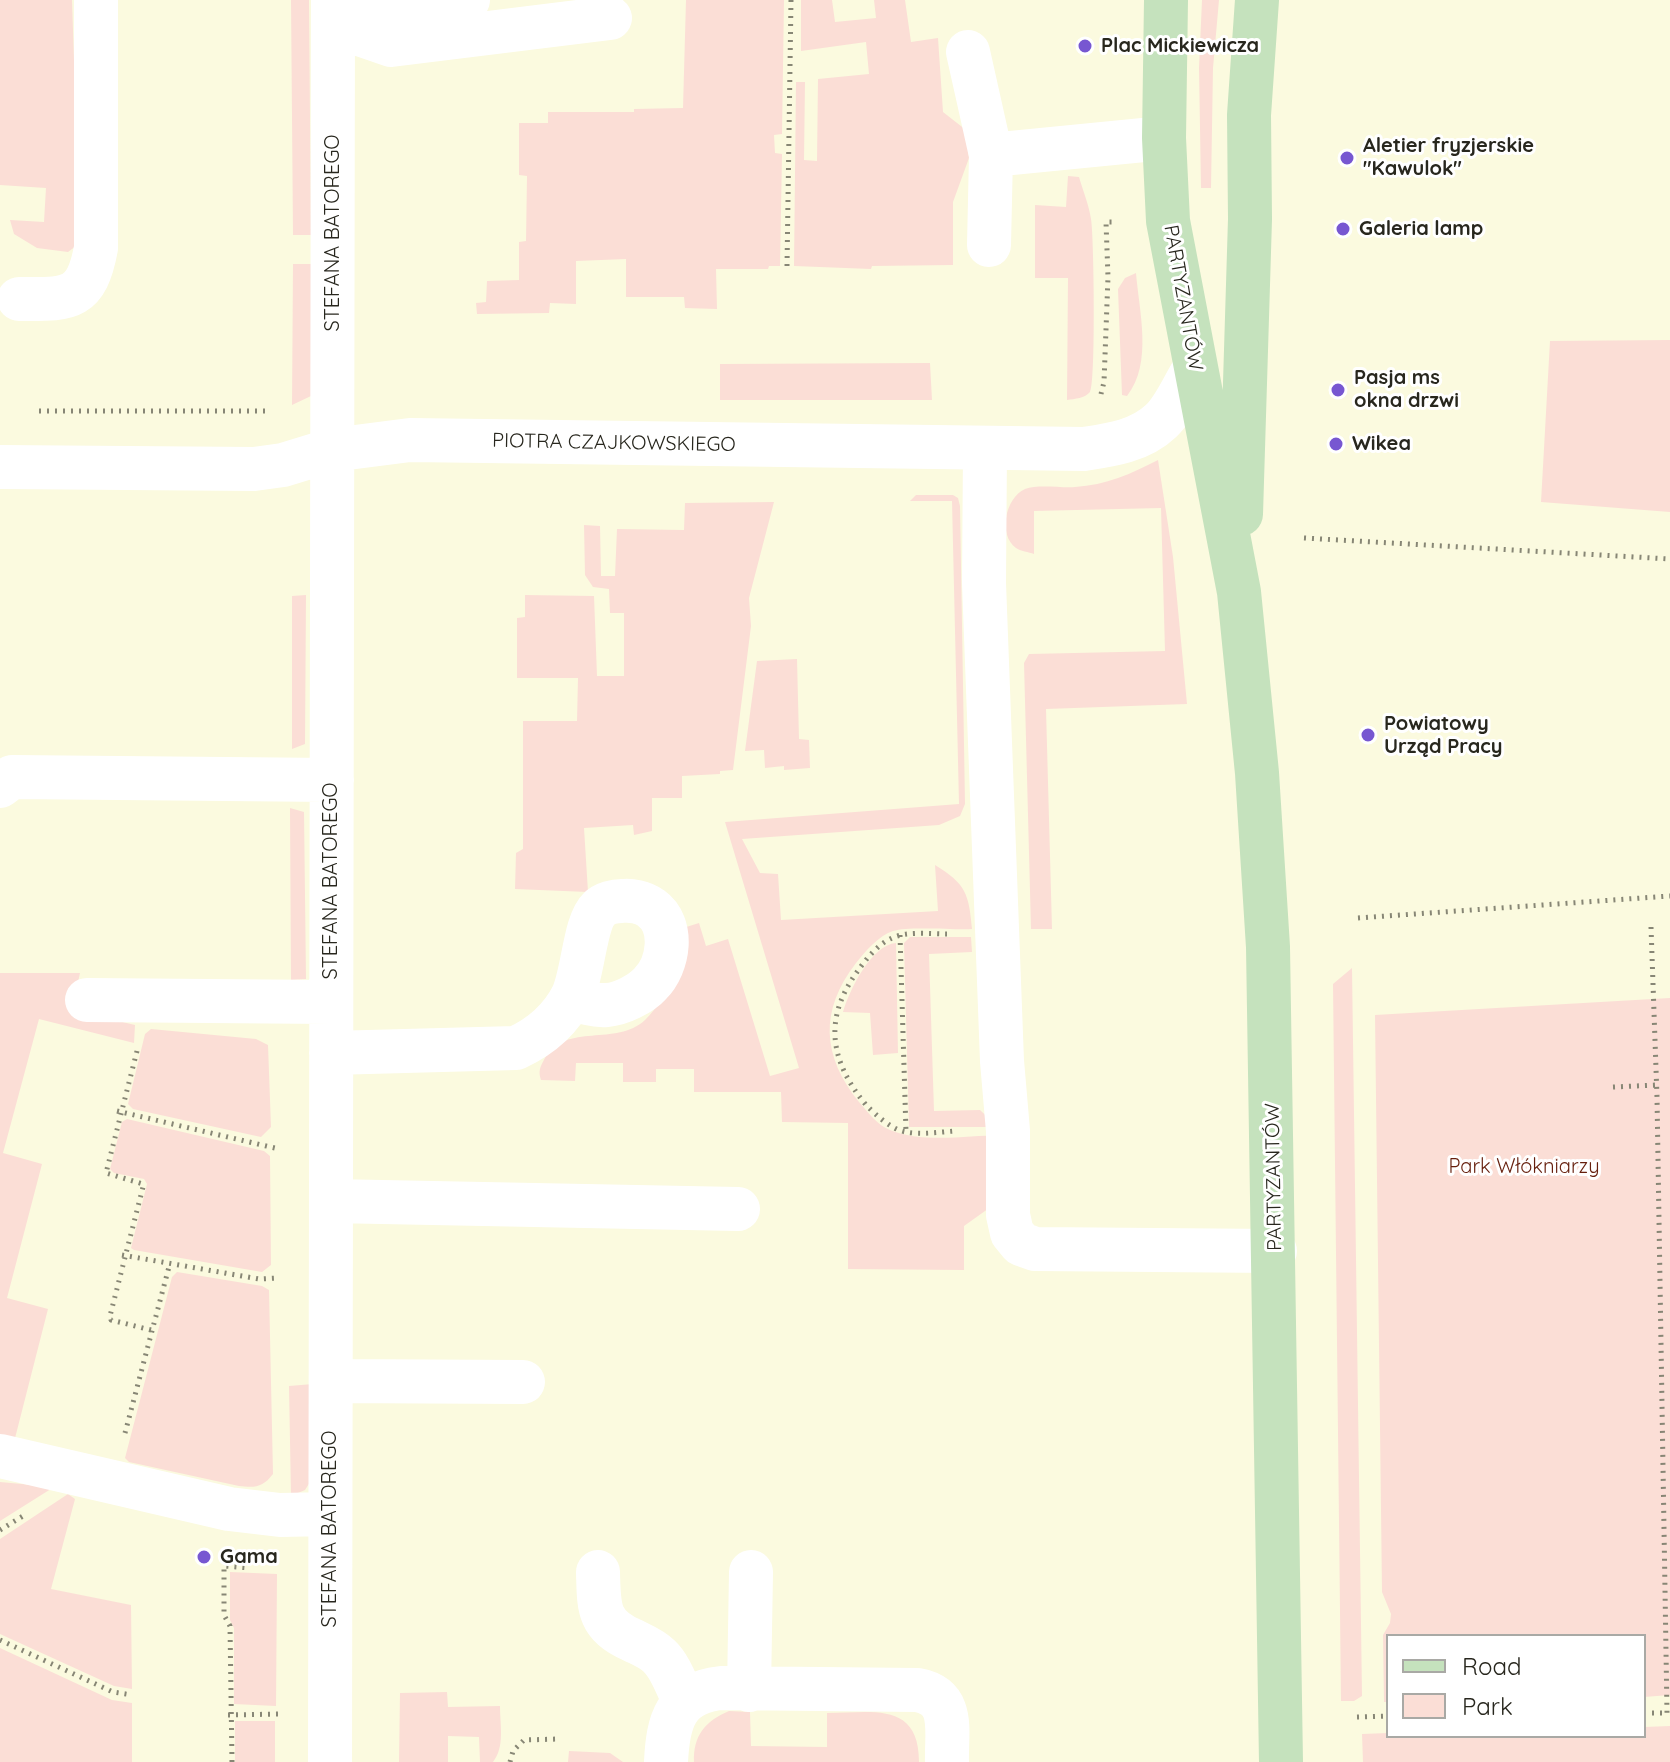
<!DOCTYPE html>
<html>
<head>
<meta charset="utf-8">
<style>
	body { margin:0 }
	#map { position:relative; width:1670px; height:1762px; overflow:hidden; background:#fbfadf; font-family:Quicksand,sans-serif }
	canvas { display:block }
	.legend { position:absolute; left:1386px; top:1634px; width:260px; height:104px; box-sizing:border-box; background:#fff; border:2px solid #a9a9a5; margin:0; padding:10px 14px; list-style:none; font-size:24px; color:#28271e }
	.legend li { display:flex; align-items:center; gap:16px; height:40px }
	.legend b { width:40px; border:2px solid #a9a9a5 }
</style>
</head>
<body>
<div id="map">
<canvas width="1670" height="1762"></canvas>
<ul class="legend">
<li><b style="height:10px;background:#c5e2bd"></b>Road</li>
<li><b style="height:22px;background:#fbded6"></b>Park</li>
</ul>
</div>
<script>
const context = document.querySelector('canvas').getContext('2d');
context.lineJoin = 'round';
function fill(path, color) {
  context.fillStyle = color;
  context.fill(path, 'evenodd');
}
function trace(path, color, width, dash) {
  context.strokeStyle = color;
  context.lineWidth = width;
  context.lineCap = dash ? 'butt' : 'round';
  context.setLineDash(dash || []);
  context.stroke(path);
}
function drawText(font, color, halo, rows, align = 'center') {
  context.font = font + ' Quicksand,sans-serif';
  context.lineWidth = 6;
  context.setLineDash([]);
  context.textBaseline = 'middle';
  context.strokeStyle = halo;
  context.fillStyle = color;
  for (const [text, x, y, turn = 0] of rows) {
    context.save();
    context.translate(x, y);
    context.rotate((+turn || 0) * Math.PI / 180);
    context.textAlign = isNaN(turn) ? turn : align;
    if (halo) context.strokeText(text, 0, 0);
    context.fillText(text, 0, 0);
    context.restore();
  }
}
fill(new Path2D(`
	M 0,0 L 72,0 L 80,243 L 68,252 L 37,248 L 14,234 L 10,220 L 44,222 L 46,188 L 0,185 Z
	M 291,0 L 309,0 L 311,235 L 293,235 Z
	M 686,0 L 784,0 L 782,134 L 774,135 L 775,153 L 782,154 L 780,266 L 769,266 L 768,269 L 716,269 L 717,309 L 685,308 L 684,297 L 626,297 L 626,259 L 576,261 L 576,304 L 550,303 L 549,313 L 477,314 L 476,303 L 486,302 L 487,281 L 519,280 L 519,242 L 526,241 L 527,176 L 519,175 L 519,123 L 548,123 L 548,112 L 634,112 L 634,109 L 683,108 Z
	M 801,0 L 832,0 L 835,22 L 876,18 L 874,0 L 905,0 L 911,42 L 938,38 L 943,112 L 966,130 L 969,158 L 953,202 L 953,265 L 872,266 L 871,269 L 794,266 L 796,82 L 805,82 L 804,160 L 817,161 L 818,79 L 869,74 L 866,42 L 801,51 Z
	M 1202,0 L 1219,0 L 1213,68 L 1211,188 L 1201,188 L 1199,68 Z
	M 1068,176 L 1079,177 C 1083,191 1089,205 1091,219 C 1094,235 1096,384 1090,392 C 1085,398 1075,399 1067,400 L 1068,278 L 1035,278 L 1035,205 L 1066,207 Z
	M 293,264 L 312,264 L 311,396 L 292,405 Z
	M 1136,273 C 1139,311 1153,363 1127,396 L 1122,395 L 1118,289 L 1125,278 Z
	M 1670,340 L 1670,512 L 1541,502 L 1550,341 Z
	M 930,363 L 932,400 L 720,400 L 720,364 Z
	M 1158,460 L 1173,557 L 1187,704 L 1046,709 L 1052,929 L 1031,929 L 1024,663 L 1029,654 L 1165,651 L 1161,508 L 1034,511 L 1034,554 C 1029,552 1020,551 1016,548 C 998,535 1005,498 1025,489 C 1038,484 1060,488 1075,487 C 1106,485 1131,474 1158,460 Z
	M 916,495 L 953,495 L 958,498 L 960,506 L 965,804 L 960,816 L 939,825 L 742,839 L 760,873 L 778,874 L 781,920 L 938,911 L 935,865 C 966,884 969,894 972,929 C 954,930 908,926 893,931 C 878,936 865,952 856,963 C 819,1011 822,1056 859,1102 C 868,1112 877,1125 890,1130 C 920,1143 967,1136 1000,1135 L 999,1201 L 964,1226 L 964,1270 L 848,1269 L 848,1123 L 782,1122 L 781,1092 L 694,1092 L 694,1069 L 656,1069 L 656,1082 L 623,1082 L 623,1063 L 576,1063 L 575,1081 L 541,1080 C 538,1071 540,1067 545,1058 C 566,1022 616,1047 645,1020 C 670,997 673,961 680,929 L 699,923 L 706,946 L 728,939 L 770,1076 L 799,1068 L 725,822 L 959,804 L 952,501 L 910,501 Z
	M 774,502 L 749,598 L 751,626 L 733,770 L 720,771 L 720,774 L 682,776 L 682,798 L 652,798 L 652,831 L 634,835 L 633,825 L 584,828 L 588,892 L 515,889 L 516,853 L 523,849 L 523,721 L 577,721 L 578,678 L 517,678 L 517,618 L 525,617 L 525,595 L 594,596 L 597,676 L 624,676 L 624,613 L 610,613 L 609,589 L 593,587 L 585,575 L 584,525 L 600,526 L 601,576 L 615,576 L 617,529 L 684,530 L 685,503 Z
	M 306,595 L 305,744 L 292,749 L 292,596 Z
	M 797,659 L 799,739 L 809,740 L 810,768 L 784,770 L 784,766 L 765,768 L 764,750 L 745,751 L 757,661 Z
	M 290,808 L 304,812 L 306,979 L 291,980 Z
	M 910,937 L 971,937 L 972,952 L 929,954 L 934,1111 L 980,1110 L 998,1127 L 909,1127 L 904,943 Z
	M 896,943 L 898,1053 L 873,1055 L 870,1013 L 843,1012 C 849,991 871,945 896,943 Z
	M 1352,968 L 1362,1696 L 1354,1701 L 1341,1701 L 1333,984 Z
	M 0,973 L 80,973 L 72,1010 L 135,1025 L 134,1043 L 39,1019 L 3,1153 L 42,1164 L 7,1298 L 48,1309 L 13,1446 L 0,1442 Z
	M 1670,998 L 1670,1695 L 1644,1697 L 1644,1636 L 1388,1636 L 1388,1702 L 1384,1702 L 1383,1635 L 1390,1623 L 1391,1614 L 1382,1592 L 1375,1015 Z
	M 151,1029 L 256,1039 L 268,1045 L 271,1127 L 261,1137 L 133,1109 L 128,1104 L 145,1034 Z
	M 127,1119 L 264,1151 L 270,1156 L 271,1265 L 262,1272 L 134,1250 L 131,1248 L 147,1184 L 144,1179 L 114,1173 L 110,1169 L 122,1122 Z
	M 177,1272 L 262,1286 L 269,1290 L 273,1474 C 263,1487 256,1488 239,1486 L 129,1462 L 125,1458 L 172,1277 Z
	M 313,1384 L 312,1479 L 305,1490 L 291,1496 L 289,1386 Z
	M 0,1482 L 54,1487 L 0,1521 Z
	M 68,1494 L 75,1499 L 51,1589 L 131,1605 L 132,1689 L 114,1686 L 0,1634 L 0,1539 Z
	M 230,1572 L 277,1574 L 276,1706 L 234,1704 L 234,1628 L 230,1620 Z
	M 0,1648 L 112,1700 L 132,1703 L 132,1762 L 0,1762 Z
	M 447,1692 L 448,1707 L 500,1706 C 500,1725 505,1747 493,1762 L 480,1762 L 479,1737 L 448,1736 L 448,1762 L 399,1762 L 400,1693 Z
	M 729,1711 L 750,1712 L 751,1746 L 827,1747 L 827,1713 C 872,1713 919,1701 919,1762 L 694,1762 C 693,1736 705,1721 729,1711 Z
	M 235,1721 L 275,1721 L 275,1762 L 235,1762 Z
	M 1670,1726 L 1670,1762 L 1363,1762 L 1362,1734 L 1388,1733 L 1388,1736 L 1644,1736 L 1644,1727 Z
	M 569,1751 L 610,1753 L 623,1762 L 568,1762 Z`), '#fbded6');
trace(new Path2D(`
	M 787,266 L 791,0
	M 1101,394 L 1104,382 L 1108,277 L 1106,222 L 1116,222
	M 39,411 L 269,411
	M 1304,538 L 1670,559
	M 1358,918 L 1670,896
	M 1651,927 L 1657,1097 L 1667,1713
	M 947,934 C 930,934 907,931 892,938 C 878,944 866,959 857,972 C 823,1019 830,1061 866,1105 C 876,1115 892,1130 906,1132 C 921,1135 940,1132 955,1131
	M 900,935 L 906,1132
	M 137,1051 L 106,1173 L 143,1184 L 143,1187 L 110,1316 L 111,1320 L 151,1330
	M 1613,1087 L 1657,1085
	M 117,1111 L 279,1149
	M 122,1255 L 259,1279 L 279,1278
	M 125,1433 L 170,1263
	M 0,1530 L 23,1516
	M 0,1640 L 113,1692 L 132,1695
	M 1644,1713 L 1667,1713
	M 228,1715 L 280,1714
	M 1357,1717 L 1388,1716
	M 232,1762 L 230,1626 L 224,1615 L 224,1566 L 249,1568
	M 510,1762 L 513,1751 L 524,1740 L 559,1739`), '#878675', 5, [2, 6]);
trace(new Path2D(`
	M 333,13 L 468,0
	M 333,25 L 391,45 L 610,18
	M 968,52 L 991,155 L 1164,138
	M 989,245 L 991,155
	M 19,299 C 68,299 86,302 96,248 L 96,0
	M 985,449 L 984,583 L 1002,1061 L 1008,1131 L 1008,1215 L 1012,1233 L 1021,1244 L 1035,1249 L 1275,1251
	M 0,467 L 254,469 L 283,465 L 332,450 L 410,440 L 1084,449 C 1111,445 1140,441 1161,421 C 1175,408 1184,384 1195,368
	M 0,786 L 12,777 L 332,780
	M 87,1000 L 331,1002
	M 331,1053 L 516,1048 C 540,1037 561,1019 573,995 C 583,973 585,922 599,909 C 604,903 615,901 622,901 C 631,900 643,902 651,908 C 675,925 669,965 650,984 C 641,994 621,1004 607,1005 C 594,1006 583,1002 572,998
	M 331,1201 L 738,1209
	M 331,1381 L 523,1382
	M 0,1456 L 229,1509 L 280,1515 L 330,1514
	M 598,1572 C 599,1606 597,1625 632,1640 C 642,1645 651,1648 659,1656 C 671,1667 677,1687 684,1701
	M 749,1690 L 751,1572
	M 330,1762 L 333,0
	M 666,1762 C 668,1721 675,1693 721,1688 L 917,1690 C 956,1697 946,1731 947,1762`), '#fff', 44);
trace(new Path2D(`
	M 1166,0 L 1164,138 L 1168,221 L 1239,592 L 1257,773 L 1268,947 L 1281,1762
	M 1241,514 L 1250,219 L 1249,115 L 1257,0`), '#c5e2bd', 44);
for (const [x, y, r, color] of [
	[1085,46,8,"#7757d1"],
	[1347,158,8,"#7757d1"],
	[1343,229,8,"#7757d1"],
	[1338,390,8,"#7757d1"],
	[1336,444,8,"#7757d1"],
	[1368,735,8,"#7757d1"],
	[204,1557,8,"#7757d1"]
]) {
  const dot = new Path2D();
  dot.arc(x, y, r, 0, 2 * Math.PI);
  context.fillStyle = color;
  context.fill(dot);
  trace(dot, '#fff', 3);
}
drawText('bold 20px', '#28271e', '#fff', [
	["Plac Mickiewicza",1101,46],
	["Aletier fryzjerskie",1363,146],
	["\"Kawulok\"",1363,169],
	["Galeria lamp",1359,229],
	["Pasja ms",1354,378],
	["okna drzwi",1354,401],
	["Wikea",1352,444],
	["Powiatowy",1384,724],
	["Urząd Pracy",1384,747],
	["Gama",220,1557]
], 'left');
drawText('20px', '#28271e', '#fff', [
	["STEFANA BATOREGO",333,233,-90],
	["PARTYZANTÓW",1183,298,80],
	["PIOTRA CZAJKOWSKIEGO",614,443,1],
	["STEFANA BATOREGO",331,881,-90],
	["PARTYZANTÓW",1274,1177,-91],
	["STEFANA BATOREGO",330,1529,-90]
]);
drawText('20px', '#661f0d', '#fff', [
	["Park Włókniarzy",1524,1167]
]);
</script>
</body>
</html>
